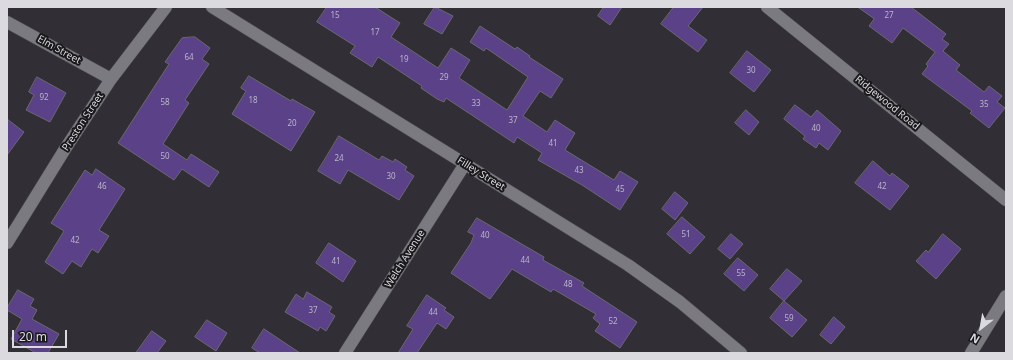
<!DOCTYPE html>
<html>
<head>
<meta charset="utf-8">
<style>
	body { margin:0 }
	#map { position:relative; width:1013px; height:360px; overflow:hidden; background:#312f35; font-family:"Noto Sans",sans-serif }
	canvas { display:block }
	.frame { position:absolute; inset:0; border:8px solid #dbdadf; pointer-events:none }
	.north { position:absolute; left:961px; top:308px; width:40px; height:40px; -webkit-text-stroke:3px #19181b; paint-order:stroke; rotate:211deg; font-size:11px; font-weight:700; line-height:16px; text-align:center; color:#dbdadf }
	.north::after { content:''; display:block; margin:auto; width:14px; height:18px; background:#dbdadf; clip-path:polygon(50% 0,100% 100%,50% 72%,0 100%) }
	.scale { position:absolute; left:12px; top:330px; width:55px; height:18px; box-sizing:border-box; border:2px solid #dbdadf; border-top:0; padding-left:5px; font-size:12px; line-height:14px; white-space:nowrap; color:#dbdadf; -webkit-text-stroke:3px #19181b; paint-order:stroke }
</style>
</head>
<body>
<div id="map">
<canvas width="1013" height="360"></canvas>
<div class="frame"></div>
<div class="north">N</div>
<div class="scale">20 m</div>
</div>
<script>
const context = document.querySelector('canvas').getContext('2d');
context.lineJoin = 'round';
function fill(path, color) {
  context.fillStyle = color;
  context.fill(path, 'evenodd');
}
function trace(path, color, width, dash) {
  context.strokeStyle = color;
  context.lineWidth = width;
  context.lineCap = dash ? 'butt' : 'round';
  context.setLineDash(dash || []);
  context.stroke(path);
}
function drawText(font, color, halo, rows, align = 'center') {
  context.font = font + ' "Noto Sans",sans-serif';
  context.lineWidth = 4;
  context.setLineDash([]);
  context.textBaseline = 'middle';
  context.strokeStyle = halo;
  context.fillStyle = color;
  for (const [text, x, y, turn = 0] of rows) {
    context.save();
    context.translate(x, y);
    context.rotate((+turn || 0) * Math.PI / 180);
    context.textAlign = isNaN(turn) ? turn : align;
    if (halo) context.strokeText(text, 0, 0);
    context.fillText(text, 0, 0);
    context.restore();
  }
}
const building = new Path2D(`
	M 327,7 L 375,7 L 400,23 L 391,37 L 438,68 L 451,48 L 470,60 L 459,78 L 507,110 L 528,77 L 486,48 L 484,51 L 470,42 L 480,26 L 515,49 L 517,47 L 530,56 L 529,57 L 563,79 L 551,98 L 540,91 L 523,116 L 547,132 L 555,120 L 575,133 L 565,150 L 614,180 L 620,171 L 638,182 L 620,210 L 582,185 L 538,160 L 542,153 L 517,137 L 514,143 L 446,98 L 444,102 L 437,99 L 421,88 L 422,86 L 378,57 L 372,67 L 350,53 L 355,46 L 317,22 Z
	M 435,7 L 453,16 L 442,34 L 424,24 Z
	M 604,7 L 622,7 L 610,25 L 598,16 Z
	M 674,7 L 703,7 L 688,26 L 707,40 L 698,52 L 661,24 Z
	M 858,7 L 911,7 L 946,34 L 942,39 L 949,44 L 943,51 L 960,65 L 956,70 L 984,92 L 989,86 L 1002,96 L 997,102 L 1005,108 L 989,128 L 970,113 L 972,111 L 922,74 L 928,66 L 926,64 L 935,52 L 903,28 L 892,43 L 869,26 L 874,19 Z
	M 195,37 L 210,48 L 202,59 L 209,64 L 185,100 L 189,103 L 163,144 L 187,160 L 191,154 L 219,172 L 209,187 L 182,169 L 174,180 L 118,143 L 169,64 L 165,62 L 182,38 Z
	M 747,51 L 771,70 L 754,92 L 730,73 Z
	M 249,76 L 291,101 L 292,99 L 315,112 L 291,151 L 232,114 L 246,91 L 241,88 Z
	M 37,77 L 66,93 L 50,122 L 26,110 L 34,95 L 29,92 Z
	M 795,105 L 811,117 L 817,110 L 841,131 L 828,150 L 819,143 L 816,148 L 803,139 L 805,136 L 784,119 Z
	M 746,110 L 759,122 L 749,135 L 735,123 Z
	M 7,119 L 24,132 L 7,155 Z
	M 339,136 L 379,160 L 382,156 L 393,162 L 395,159 L 407,167 L 405,170 L 414,176 L 399,200 L 348,170 L 340,184 L 318,171 Z
	M 873,161 L 890,176 L 892,173 L 909,186 L 890,210 L 855,183 Z
	M 96,169 L 125,189 L 99,230 L 109,236 L 98,253 L 92,249 L 81,267 L 72,261 L 63,274 L 45,262 L 64,231 L 51,223 L 85,170 L 92,175 Z
	M 675,192 L 688,203 L 675,220 L 662,209 Z
	M 682,217 L 705,237 L 690,254 L 667,234 Z
	M 477,218 L 544,257 L 543,260 L 584,283 L 582,286 L 637,322 L 620,348 L 595,331 L 600,324 L 593,318 L 596,314 L 553,289 L 551,292 L 512,269 L 490,299 L 451,273 L 471,243 L 474,235 L 468,232 Z
	M 731,234 L 743,244 L 730,259 L 718,249 Z
	M 943,234 L 961,249 L 936,279 L 916,261 L 926,250 L 928,252 Z
	M 329,243 L 356,261 L 343,282 L 316,263 Z
	M 738,258 L 758,275 L 744,291 L 724,274 Z
	M 787,269 L 802,281 L 784,301 L 770,289 Z
	M 18,290 L 34,299 L 30,306 L 37,310 L 32,319 L 59,334 L 48,353 L 36,353 L 11,339 L 22,319 L 7,310 L 7,308 Z
	M 307,292 L 332,307 L 329,312 L 335,316 L 326,331 L 320,327 L 318,331 L 285,312 L 296,294 L 303,299 Z
	M 427,295 L 446,308 L 444,310 L 454,317 L 446,329 L 437,323 L 417,353 L 398,353 L 413,329 L 407,326 Z
	M 784,301 L 807,320 L 792,337 L 770,318 Z
	M 834,317 L 845,327 L 831,344 L 820,335 Z
	M 207,320 L 227,333 L 216,351 L 195,337 Z
	M 264,329 L 300,353 L 260,353 L 252,348 Z
	M 152,331 L 166,341 L 157,353 L 136,353 Z`);
fill(building, '#5b4288');
trace(building, '#6a686f', 1);
const minor = new Path2D(`
	M 212,7 L 628,265 L 680,302 L 741,353
	M 767,7 L 1006,200
	M 7,22 L 111,79
	M 7,243 L 65,149 L 111,79 L 166,7
	M 345,353 L 465,164
	M 971,353 L 1006,296`);
trace(minor, '#4f4e53', 13);
trace(minor, '#7c7a81', 12);
drawText('8px', '#bbb4c9', null, [
	["15",335,16],
	["27",889,16],
	["17",375,33],
	["64",189,58],
	["19",404,60],
	["30",751,71],
	["29",444,78],
	["92",44,98],
	["18",253,101],
	["58",165,103],
	["33",476,104],
	["35",984,105],
	["37",513,121],
	["20",292,124],
	["40",816,129],
	["41",553,144],
	["50",165,157],
	["24",339,159],
	["43",579,171],
	["30",391,177],
	["46",102,187],
	["42",882,187],
	["45",620,190],
	["51",686,235],
	["40",485,236],
	["42",75,241],
	["44",525,261],
	["41",336,262],
	["55",741,274],
	["48",568,285],
	["37",313,311],
	["44",433,313],
	["59",789,319],
	["52",613,322]
]);
drawText('10px', '#dbdadf', '#19181b', [
	["Elm Street",59,50,29],
	["Ridgewood Road",887,103,39],
	["Preston Street",83,122,-57],
	["Filley Street",481,174,32],
	["Welch Avenue",405,259,-58]
]);
</script>
</body>
</html>
